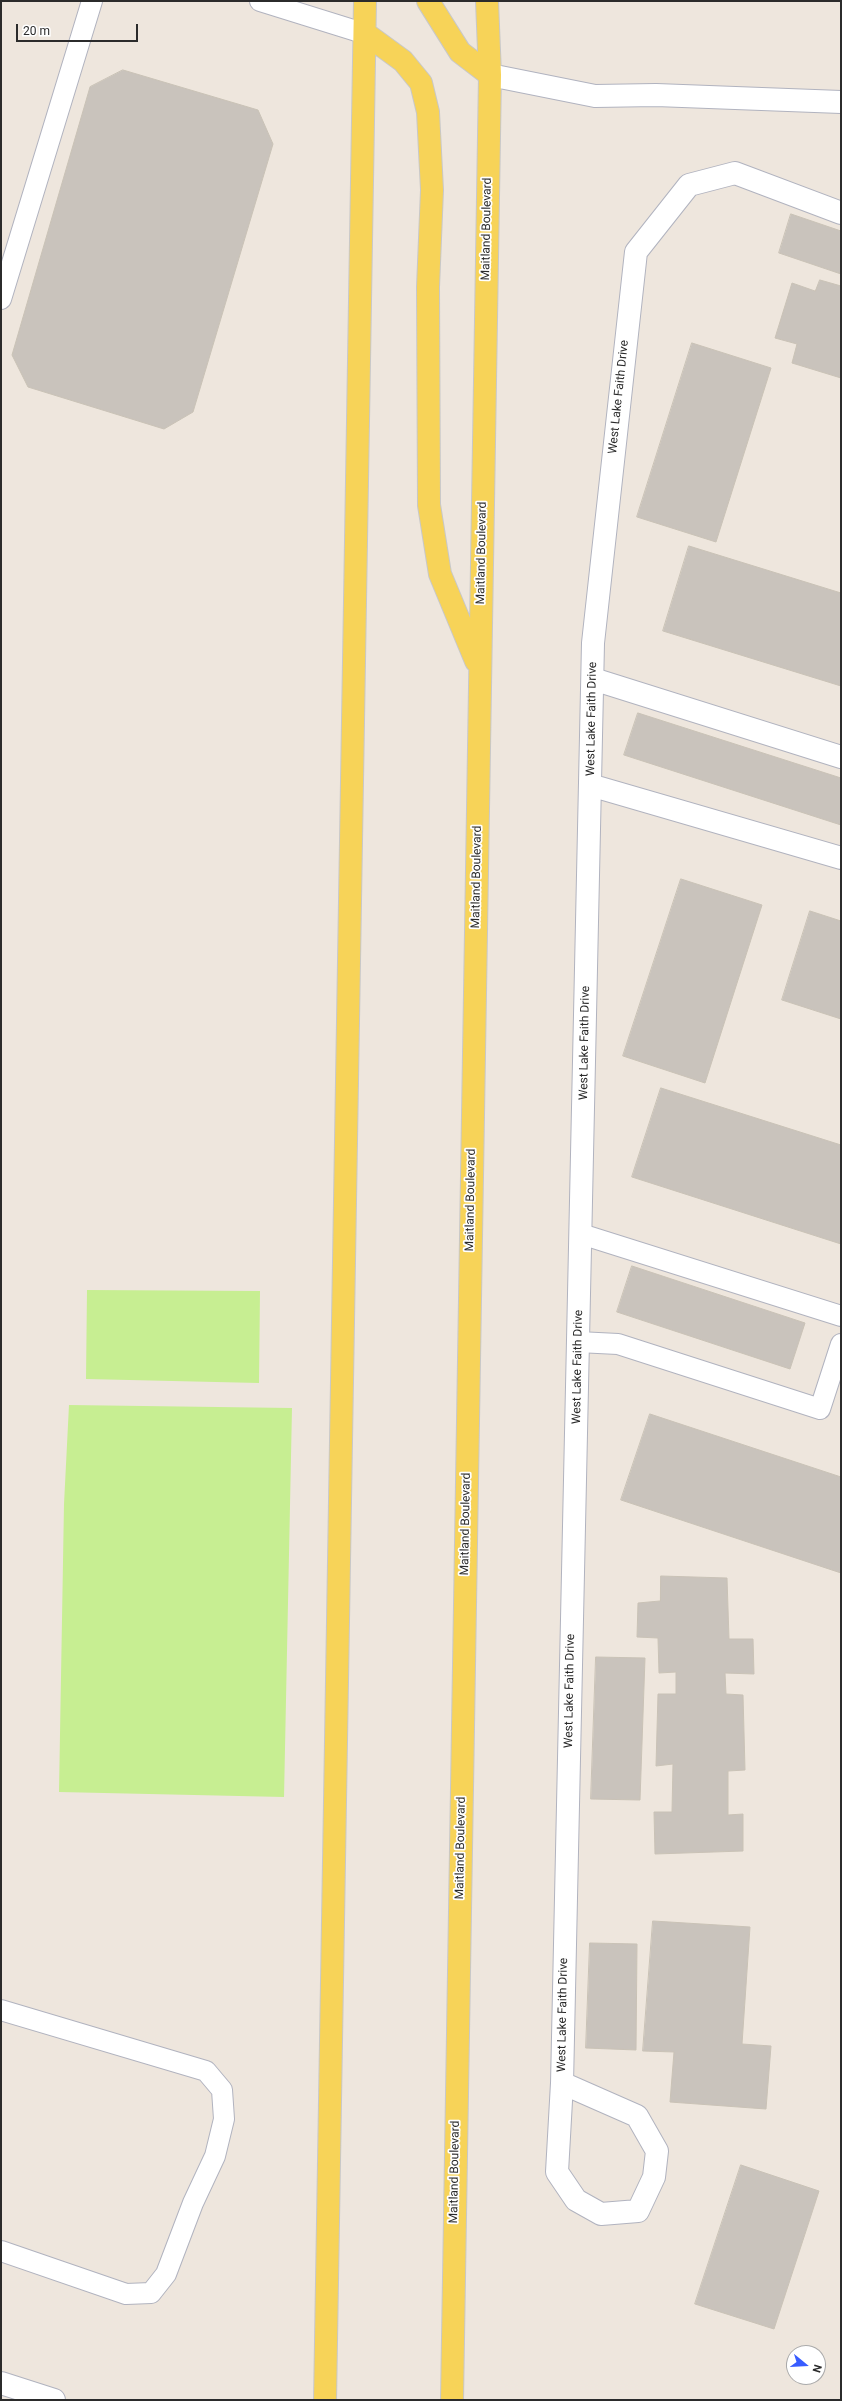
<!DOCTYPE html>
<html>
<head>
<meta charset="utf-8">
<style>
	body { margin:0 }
	#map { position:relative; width:842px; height:2401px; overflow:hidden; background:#eee6dd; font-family:Roboto,sans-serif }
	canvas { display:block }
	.frame { position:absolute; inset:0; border:2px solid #2b2b2b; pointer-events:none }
	.north { position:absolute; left:786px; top:2345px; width:40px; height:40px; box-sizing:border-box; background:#fff; border:1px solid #aaa; border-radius:50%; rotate:108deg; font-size:11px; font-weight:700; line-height:16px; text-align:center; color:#2b2b2b }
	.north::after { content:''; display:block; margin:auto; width:14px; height:18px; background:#385cff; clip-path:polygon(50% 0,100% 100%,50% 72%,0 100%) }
	.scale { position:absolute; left:16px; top:24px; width:122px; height:18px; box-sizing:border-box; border:2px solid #2b2b2b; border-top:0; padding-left:5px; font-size:12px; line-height:14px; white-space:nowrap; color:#2b2b2b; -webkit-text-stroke:3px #fff; paint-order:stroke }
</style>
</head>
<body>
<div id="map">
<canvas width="842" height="2401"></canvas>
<div class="frame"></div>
<div class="north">N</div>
<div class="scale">20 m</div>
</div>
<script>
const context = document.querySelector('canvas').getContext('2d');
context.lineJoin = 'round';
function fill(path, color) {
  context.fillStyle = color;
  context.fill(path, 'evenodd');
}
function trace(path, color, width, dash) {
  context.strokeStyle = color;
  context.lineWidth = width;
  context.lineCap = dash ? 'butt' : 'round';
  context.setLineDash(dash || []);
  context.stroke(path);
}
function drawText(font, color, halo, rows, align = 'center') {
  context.font = font + ' Roboto,sans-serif';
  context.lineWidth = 3.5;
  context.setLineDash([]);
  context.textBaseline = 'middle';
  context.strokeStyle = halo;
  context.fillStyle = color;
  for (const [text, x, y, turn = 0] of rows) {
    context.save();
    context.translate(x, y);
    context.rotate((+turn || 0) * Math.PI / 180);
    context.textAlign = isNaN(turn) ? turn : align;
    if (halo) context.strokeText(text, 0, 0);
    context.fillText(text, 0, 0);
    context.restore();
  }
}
fill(new Path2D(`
	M 87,1290 L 260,1291 L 259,1383 L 86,1379 Z
	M 69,1405 L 292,1408 L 284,1797 L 59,1792 L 64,1504 Z`), '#c7ee92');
const building = new Path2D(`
	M 123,70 L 258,110 L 273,144 L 193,412 L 164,429 L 28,387 L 12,355 L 90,87 Z
	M 791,214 L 841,231 L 841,274 L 779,253 Z
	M 820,280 L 841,286 L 841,378 L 792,363 L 797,344 L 775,338 L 792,283 L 815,291 Z
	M 692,343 L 771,368 L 716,542 L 637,517 Z
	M 689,546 L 841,593 L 841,686 L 663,631 Z
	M 638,713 L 841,778 L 841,825 L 624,755 Z
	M 681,879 L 762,905 L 705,1083 L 623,1056 Z
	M 810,911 L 841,921 L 841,1019 L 782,1000 Z
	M 661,1088 L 841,1145 L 841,1244 L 632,1177 Z
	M 632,1266 L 805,1323 L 790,1369 L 617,1312 Z
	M 650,1414 L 841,1477 L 841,1573 L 621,1500 Z
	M 661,1576 L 727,1578 L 729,1639 L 753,1639 L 754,1674 L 725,1673 L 726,1694 L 743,1695 L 745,1770 L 728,1771 L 728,1815 L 743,1814 L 743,1851 L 655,1854 L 654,1812 L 672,1812 L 673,1764 L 656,1766 L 658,1694 L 676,1694 L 676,1672 L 659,1673 L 658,1638 L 637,1637 L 638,1603 L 660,1601 Z
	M 596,1657 L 645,1658 L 640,1800 L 591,1799 Z
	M 653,1921 L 750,1927 L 742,2044 L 771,2046 L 766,2109 L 670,2102 L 674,2052 L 643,2051 Z
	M 590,1943 L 637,1944 L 636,2050 L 586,2048 Z
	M 741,2165 L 819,2191 L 774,2329 L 695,2304 Z`);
fill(building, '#c9c3bc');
trace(building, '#c9c2b6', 1);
const service = new Path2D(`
	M 260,1 L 366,34
	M 1,299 L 92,1
	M 581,1234 L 841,1316
	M 578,1342 L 618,1344 L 820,1409 L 841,1344
	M 1,2010 L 206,2071 L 222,2090 L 224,2119 L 215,2156 L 193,2203 L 166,2274 L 151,2293 L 126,2294 L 1,2251`);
const minor = new Path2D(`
	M 490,75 L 595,96 L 656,95 L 841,102
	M 593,679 L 841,757
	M 590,785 L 841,858
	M 562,2083 L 637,2116 L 657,2151 L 654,2177 L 638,2211 L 601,2214 L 576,2200 L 557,2172 L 562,2083 L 593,643 L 636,252 L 689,185 L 735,173 L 841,213`);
const secondary = new Path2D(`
	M 1,2383 L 54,2400`);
const primary = new Path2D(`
	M 428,1 L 460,52 L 490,75
	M 366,34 L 403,61 L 421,83 L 428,112 L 432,190 L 428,287 L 429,505 L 440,574 L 476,661
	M 325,2400 L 365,1
	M 452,2400 L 490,75 L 487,1`);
trace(service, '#b1b3bf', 22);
trace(minor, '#b1b3bf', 24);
trace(secondary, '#b1b3bf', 24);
trace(primary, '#c8c8c8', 24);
trace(service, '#fff', 20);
trace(minor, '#fff', 22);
trace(secondary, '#fff', 22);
trace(primary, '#f7d358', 22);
drawText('12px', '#2b2b2b', '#fff', [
	["Maitland Boulevard",487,229,-89],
	["West Lake Faith Drive",619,397,-84],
	["Maitland Boulevard",482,553,-89],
	["West Lake Faith Drive",592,719,-89],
	["Maitland Boulevard",477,877,-89],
	["West Lake Faith Drive",585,1043,-89],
	["Maitland Boulevard",471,1200,-89],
	["West Lake Faith Drive",578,1367,-89],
	["Maitland Boulevard",466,1524,-89],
	["West Lake Faith Drive",570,1691,-89],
	["Maitland Boulevard",461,1848,-89],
	["West Lake Faith Drive",563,2015,-89],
	["Maitland Boulevard",455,2172,-89]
]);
</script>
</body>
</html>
